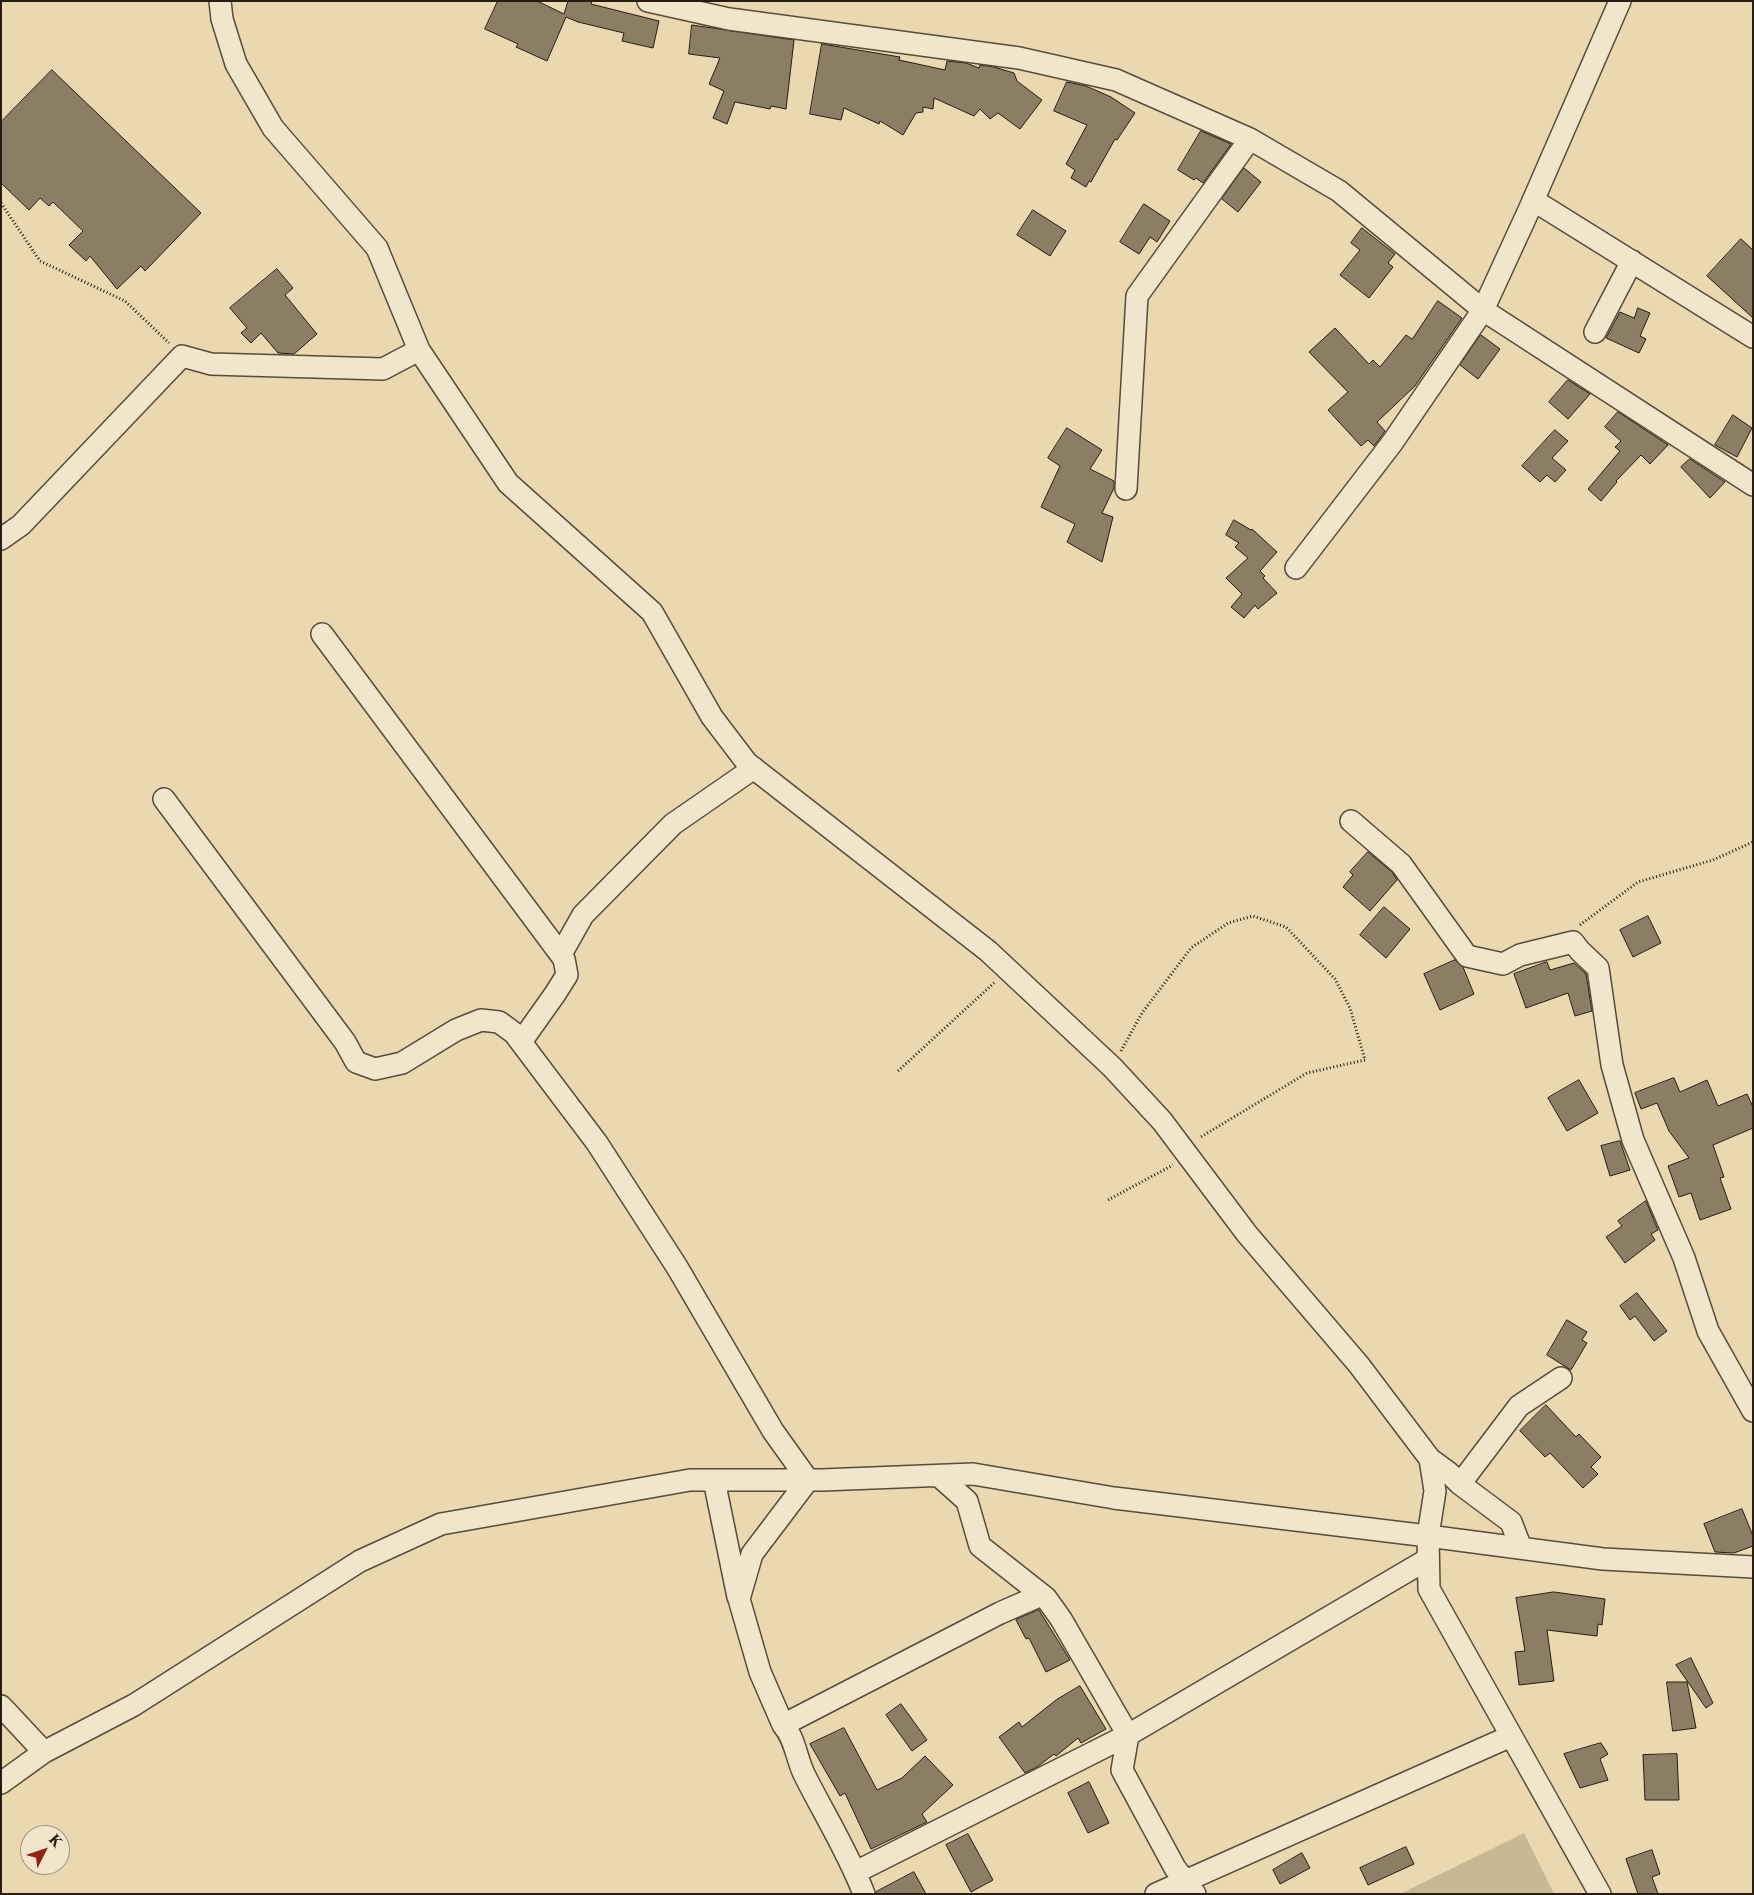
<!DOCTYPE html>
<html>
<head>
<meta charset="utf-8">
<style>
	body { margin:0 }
	#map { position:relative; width:1754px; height:1895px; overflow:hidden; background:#ead8b0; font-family:"Libre Caslon Text",serif }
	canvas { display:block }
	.frame { position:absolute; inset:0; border:2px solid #261c13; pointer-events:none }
	.north { position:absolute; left:20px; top:1825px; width:50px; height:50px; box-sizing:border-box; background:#f1e6cc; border:1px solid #a09582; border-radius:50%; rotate:49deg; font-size:14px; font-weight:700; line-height:20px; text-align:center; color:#261c13 }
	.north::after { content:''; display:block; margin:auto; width:18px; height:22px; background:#8f2418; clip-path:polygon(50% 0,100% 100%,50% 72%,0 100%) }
</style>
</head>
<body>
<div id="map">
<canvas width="1754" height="1895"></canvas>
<div class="frame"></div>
<div class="north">K</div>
</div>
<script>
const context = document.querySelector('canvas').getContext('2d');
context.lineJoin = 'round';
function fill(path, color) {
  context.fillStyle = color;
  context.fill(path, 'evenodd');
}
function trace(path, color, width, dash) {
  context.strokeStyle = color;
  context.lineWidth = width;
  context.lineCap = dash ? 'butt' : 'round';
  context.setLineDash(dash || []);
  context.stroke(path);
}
fill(new Path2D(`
	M 1524,1833 L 1554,1894 L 1400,1894 Z`), '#c9b895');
const building = new Path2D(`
	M 498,1 L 537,1 L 564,14 L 568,1 L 592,1 L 591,4 L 659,21 L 653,48 L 622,41 L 624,33 L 578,22 L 566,17 L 547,61 L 516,47 L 518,44 L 485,29 Z
	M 692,25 L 794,40 L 786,109 L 771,106 L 770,109 L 735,102 L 727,124 L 713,118 L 724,91 L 709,84 L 720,58 L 689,54 Z
	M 822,44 L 900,57 L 899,60 L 945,70 L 947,61 L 966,63 L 979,68 L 980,65 L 994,67 L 1014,73 L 1017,81 L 1042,100 L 1020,129 L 998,113 L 990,119 L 980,109 L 974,116 L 934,98 L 933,109 L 923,107 L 923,112 L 916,113 L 903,135 L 880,121 L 879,124 L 844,108 L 841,120 L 810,114 Z
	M 52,70 L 201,213 L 145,271 L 141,266 L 117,289 L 90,256 L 86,261 L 69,245 L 83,231 L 53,202 L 49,206 L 40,198 L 29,210 L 1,183 L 1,122 Z
	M 1067,82 L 1086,86 L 1111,97 L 1135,113 L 1117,140 L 1115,139 L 1091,182 L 1089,181 L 1086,187 L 1071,178 L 1075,170 L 1066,164 L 1087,125 L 1054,111 Z
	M 1201,131 L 1231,144 L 1203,183 L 1196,178 L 1194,180 L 1178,170 Z
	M 1244,168 L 1261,182 L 1238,212 L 1222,199 Z
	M 1144,204 L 1170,221 L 1157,242 L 1150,237 L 1139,254 L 1120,242 Z
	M 1033,210 L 1066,231 L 1050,256 L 1017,235 Z
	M 1362,228 L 1395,254 L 1388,263 L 1393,267 L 1369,298 L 1340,275 L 1360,250 L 1351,243 Z
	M 1741,239 L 1753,250 L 1753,318 L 1707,276 Z
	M 277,269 L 293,288 L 285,295 L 317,334 L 294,354 L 278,353 L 261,333 L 251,343 L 241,333 L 247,328 L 230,308 Z
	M 1438,301 L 1462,318 L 1415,386 L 1377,422 L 1385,431 L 1374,446 L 1368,440 L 1361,446 L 1328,410 L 1348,392 L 1309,352 L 1335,328 L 1369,364 L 1373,360 L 1380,367 L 1406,335 L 1412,339 Z
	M 1638,308 L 1650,313 L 1640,336 L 1646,339 L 1639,353 L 1606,338 L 1620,312 L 1634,318 Z
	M 1481,335 L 1500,349 L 1478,379 L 1460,365 Z
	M 1568,380 L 1590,394 L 1568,419 L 1549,402 Z
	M 1618,412 L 1668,445 L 1650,464 L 1641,455 L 1616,481 L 1617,482 L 1601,501 L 1588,489 L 1620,451 L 1615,447 L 1621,441 L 1605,427 Z
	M 1733,415 L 1752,428 L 1737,457 L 1715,445 Z
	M 1067,428 L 1102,450 L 1090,469 L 1114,481 L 1114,488 L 1102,513 L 1113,517 L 1102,562 L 1067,542 L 1075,524 L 1041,507 L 1060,466 L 1048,458 Z
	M 1555,430 L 1568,441 L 1552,458 L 1566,470 L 1555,482 L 1547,475 L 1540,482 L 1522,466 Z
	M 1690,459 L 1725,482 L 1710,498 L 1681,467 Z
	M 1234,520 L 1251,530 L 1252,529 L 1277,552 L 1260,571 L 1265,576 L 1263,578 L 1277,593 L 1258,609 L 1255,605 L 1244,618 L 1231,607 L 1242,594 L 1226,578 L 1248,558 L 1235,547 L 1239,543 L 1226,535 Z
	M 1368,852 L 1392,872 L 1397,880 L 1370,911 L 1343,887 L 1353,875 L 1350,872 Z
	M 1384,907 L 1410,929 L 1386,958 L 1360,935 Z
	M 1648,916 L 1661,943 L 1633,957 L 1620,930 Z
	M 1455,960 L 1463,967 L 1474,994 L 1440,1010 L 1424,974 Z
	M 1547,962 L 1550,970 L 1574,963 L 1586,974 L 1592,1011 L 1575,1016 L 1568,993 L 1526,1008 L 1514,974 Z
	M 1674,1078 L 1680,1092 L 1707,1080 L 1718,1106 L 1747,1094 L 1753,1107 L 1753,1128 L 1713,1145 L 1724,1177 L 1720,1178 L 1731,1209 L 1700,1220 L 1691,1193 L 1679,1197 L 1668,1166 L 1689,1158 L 1669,1131 L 1657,1103 L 1641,1109 L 1635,1093 Z
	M 1579,1080 L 1598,1113 L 1567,1131 L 1548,1098 Z
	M 1620,1141 L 1630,1170 L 1610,1176 L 1601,1146 Z
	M 1646,1201 L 1658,1230 L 1651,1234 L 1655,1240 L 1625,1263 L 1606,1237 L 1622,1226 L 1618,1221 Z
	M 1637,1293 L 1667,1331 L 1654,1341 L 1635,1316 L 1630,1320 L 1620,1306 Z
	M 1567,1320 L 1587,1332 L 1582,1340 L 1587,1343 L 1571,1370 L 1547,1355 Z
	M 1546,1405 L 1576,1437 L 1579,1434 L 1601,1457 L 1591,1467 L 1598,1474 L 1583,1488 L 1550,1453 L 1545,1457 L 1520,1431 Z
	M 1742,1509 L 1753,1536 L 1753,1546 L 1734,1553 L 1715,1552 L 1704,1524 Z
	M 1554,1592 L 1605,1599 L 1602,1625 L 1598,1624 L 1597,1636 L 1547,1630 L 1554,1681 L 1519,1685 L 1515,1652 L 1525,1651 L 1516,1598 Z
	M 1039,1610 L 1070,1660 L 1046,1672 L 1029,1638 L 1026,1639 L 1016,1620 Z
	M 1691,1658 L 1713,1703 L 1706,1708 L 1676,1665 Z
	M 1667,1682 L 1687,1682 L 1696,1728 L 1673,1731 Z
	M 1080,1686 L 1106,1729 L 1081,1743 L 1078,1738 L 1056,1756 L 1054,1754 L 1037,1767 L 1025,1773 L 999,1737 L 1019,1722 L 1022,1727 L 1056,1700 Z
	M 901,1704 L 927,1740 L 912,1751 L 886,1715 Z
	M 844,1728 L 877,1790 L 902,1778 L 925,1756 L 953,1785 L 922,1814 L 927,1822 L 871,1849 L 845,1793 L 840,1796 L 810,1744 Z
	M 1601,1743 L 1608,1754 L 1600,1759 L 1608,1780 L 1580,1788 L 1564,1754 Z
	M 1677,1754 L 1679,1800 L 1645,1800 L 1643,1755 Z
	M 1089,1782 L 1109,1823 L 1088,1833 L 1068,1793 Z
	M 968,1834 L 993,1880 L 971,1892 L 946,1845 Z
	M 1406,1847 L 1414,1864 L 1368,1885 L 1360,1868 Z
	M 1652,1850 L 1660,1874 L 1652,1877 L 1658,1894 L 1638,1894 L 1626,1859 Z
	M 1302,1853 L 1310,1868 L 1280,1884 L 1273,1870 Z
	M 914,1872 L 926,1894 L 876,1894 L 876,1892 Z`);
fill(building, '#8c7e65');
trace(building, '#261c13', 1);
const minor = new Path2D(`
	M 220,1 L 222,19 L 236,64 L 273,128 L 377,248 L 419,350 L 508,483 L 652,612 L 712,717 L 747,763 L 988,951 L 1112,1067 L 1162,1121 L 1247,1234 L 1359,1365 L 1430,1459 L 1449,1473 L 1460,1484 L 1519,1406 L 1561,1378
	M 648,1 L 729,19 L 1019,58 L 1116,80 L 1250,139 L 1339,191 L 1483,310 L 1753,485
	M 1533,200 L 1753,337
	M 1595,332 L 1632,261
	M 1126,489 L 1137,296 L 1250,139
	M 1,539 L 21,525 L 182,356 L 211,364 L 383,369 L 419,350
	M 1296,568 L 1392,443 L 1483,310 L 1529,210 L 1620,1
	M 322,634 L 564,959 L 567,975 L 555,994 L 521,1042
	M 164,799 L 345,1042 L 356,1062 L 375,1069 L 402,1063 L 456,1030 L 481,1020 L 499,1022 L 514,1033 L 597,1143 L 677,1267 L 773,1431 L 808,1480 L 752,1554 L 739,1599 L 760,1672 L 783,1725 C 795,1738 796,1757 804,1774 C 824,1814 848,1852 864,1894
	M 1351,821 L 1401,864 L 1467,956 L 1503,964 L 1520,955 L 1573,942 L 1580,951 L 1598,968 L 1612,1065 L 1633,1140 L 1684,1258 L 1708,1331 L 1753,1411
	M 561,954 L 583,915 L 673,824 L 754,768
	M 939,1476 L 967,1501 L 980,1546 L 1046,1598
	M 714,1480 L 738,1597
	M 1460,1484 L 1511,1522 L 1521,1548
	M 1,1706 L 44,1752
	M 783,1725 L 1000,1613 L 1039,1596 L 1046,1598 L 1061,1619 L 1128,1735 L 1122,1770 L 1175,1868 L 1195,1894
	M 1,1783 L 44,1752 L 134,1705 L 360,1561 L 441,1524 L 690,1480 L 822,1480 L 973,1474 L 1114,1498 L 1428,1536 L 1435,1491 L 1430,1459
	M 856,1872 L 1128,1735 L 1428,1559
	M 1156,1894 L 1511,1736
	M 1600,1894 L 1429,1589 L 1428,1536 L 1603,1559 L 1753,1567`);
trace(minor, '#574b3a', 24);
trace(new Path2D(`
	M 1,203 L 40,261 L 125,301 L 169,343
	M 1580,925 L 1638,882 L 1713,860 L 1753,842
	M 1121,1051 L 1142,1013 L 1191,948 L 1228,923 L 1253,916 L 1286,927 L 1335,979 L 1350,1008 L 1365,1060 L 1307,1073 L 1199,1138
	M 898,1071 L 995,982
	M 1108,1200 L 1173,1165`), '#261c13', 3, [1, 2.5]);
trace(minor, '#f1e6cc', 21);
</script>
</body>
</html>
